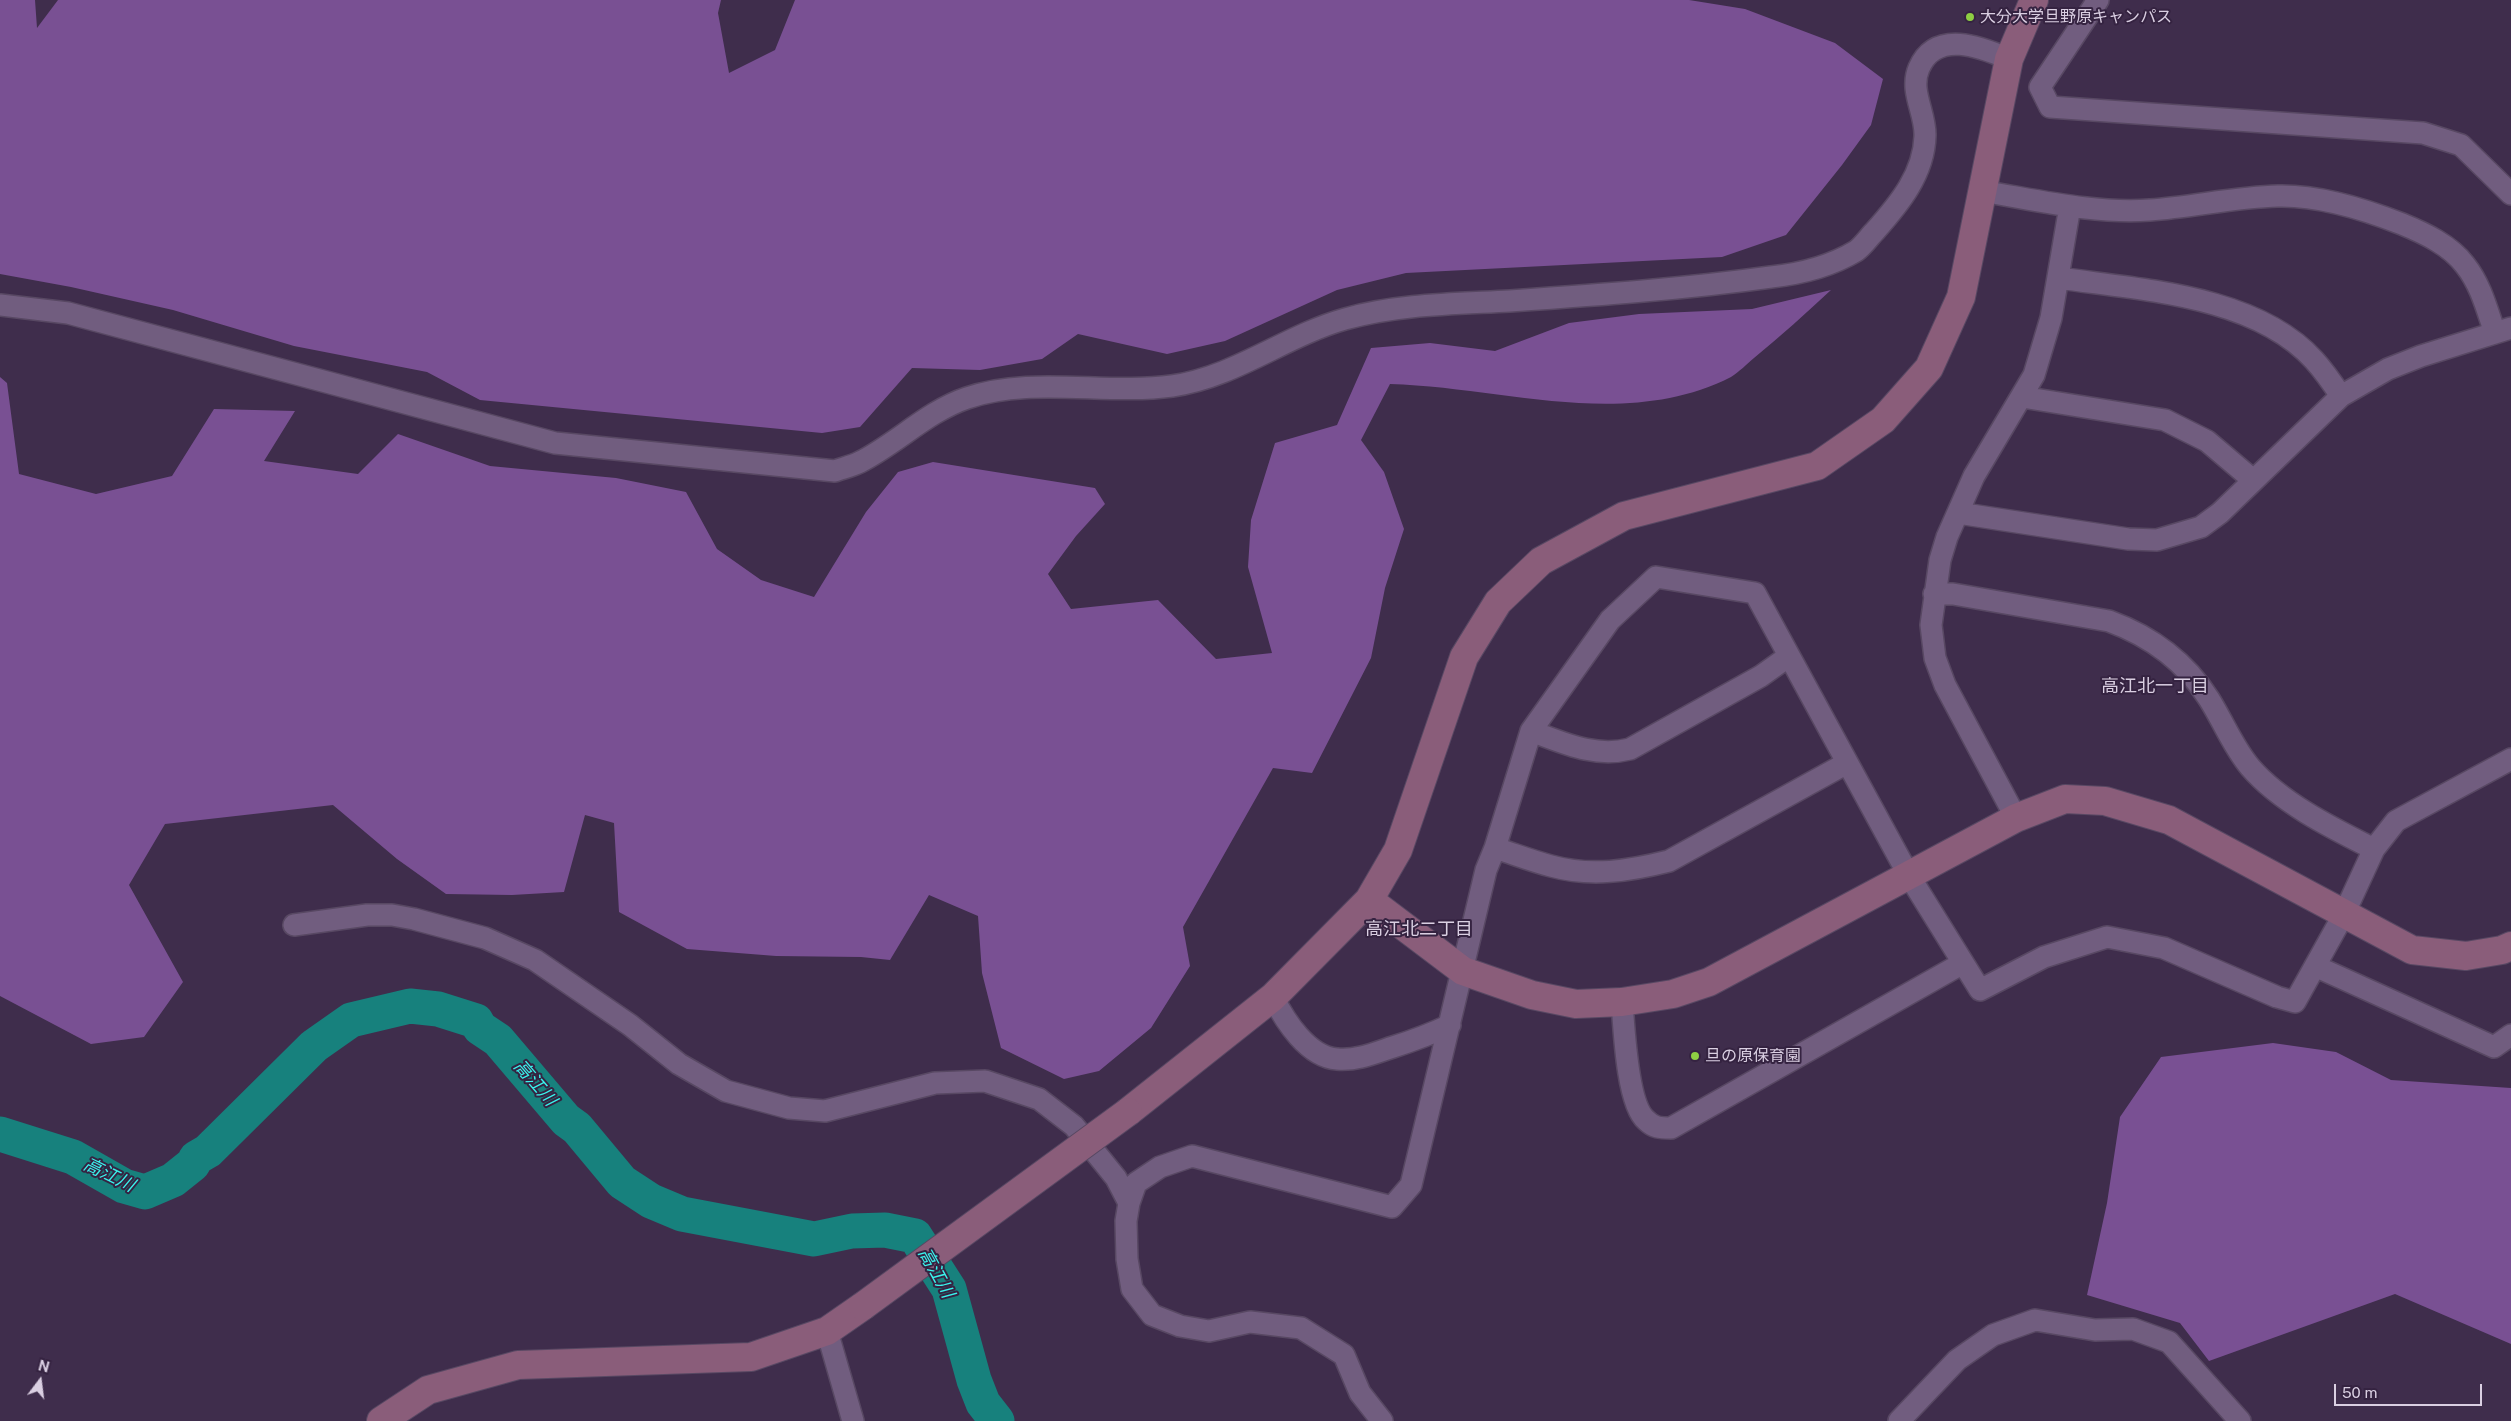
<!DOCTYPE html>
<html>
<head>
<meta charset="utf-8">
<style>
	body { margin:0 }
	#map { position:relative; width:2511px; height:1421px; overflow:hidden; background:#3f2d4c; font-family:"Public Sans",sans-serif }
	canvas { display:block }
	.north { position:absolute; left:15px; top:1356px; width:50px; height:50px; -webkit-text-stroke:4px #352341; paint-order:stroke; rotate:15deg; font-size:14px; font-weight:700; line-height:20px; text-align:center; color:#dacfe2 }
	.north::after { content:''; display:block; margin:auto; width:18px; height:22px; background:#dacfe2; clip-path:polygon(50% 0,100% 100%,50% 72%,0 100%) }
	.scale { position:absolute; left:2334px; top:1384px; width:148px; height:22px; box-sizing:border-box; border:2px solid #dacfe2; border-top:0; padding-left:6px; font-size:15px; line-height:18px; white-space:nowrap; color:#dacfe2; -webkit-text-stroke:4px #352341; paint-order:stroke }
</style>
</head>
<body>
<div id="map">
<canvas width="2511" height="1421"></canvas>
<div class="north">N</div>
<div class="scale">50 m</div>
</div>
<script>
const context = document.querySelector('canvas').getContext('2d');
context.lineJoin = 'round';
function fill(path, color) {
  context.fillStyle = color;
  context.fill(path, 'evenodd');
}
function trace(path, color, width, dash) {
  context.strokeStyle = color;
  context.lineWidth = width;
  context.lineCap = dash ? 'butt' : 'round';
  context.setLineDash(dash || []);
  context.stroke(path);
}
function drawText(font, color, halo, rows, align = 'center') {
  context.font = font + ' "Public Sans","Noto Sans JP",sans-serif';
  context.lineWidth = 4;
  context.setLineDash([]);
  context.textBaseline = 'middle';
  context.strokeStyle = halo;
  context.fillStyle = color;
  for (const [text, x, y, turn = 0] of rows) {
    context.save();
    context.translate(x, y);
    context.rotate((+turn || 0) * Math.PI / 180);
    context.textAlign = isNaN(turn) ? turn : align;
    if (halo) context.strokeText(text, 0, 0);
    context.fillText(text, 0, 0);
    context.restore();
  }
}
fill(new Path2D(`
	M 0,0 L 35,0 L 37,28 L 58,0 L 721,0 L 718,13 L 729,73 L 775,50 L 795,0 L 1689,0 L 1745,9 L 1835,43 L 1883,79 L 1871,125 L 1842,165 L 1786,235 L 1722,257 L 1406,273 L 1337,290 L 1225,341 L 1167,354 L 1078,334 L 1042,359 L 980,370 L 912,368 L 860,427 L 822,433 L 480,400 L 427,372 L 294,346 L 173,310 L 71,287 L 0,274 Z
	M 1831,290 C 1806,313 1781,336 1754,358 C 1747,364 1739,372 1731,377 C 1625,431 1502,387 1390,384 L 1361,440 L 1384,472 L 1404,529 L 1385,588 L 1371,658 L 1312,773 L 1273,768 L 1183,927 L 1190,966 L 1151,1028 L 1099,1071 L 1064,1079 L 1001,1048 L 982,973 L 978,916 L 929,895 L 890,960 L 861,957 L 776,956 L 687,949 L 619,912 L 614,823 L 585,815 L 564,892 L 512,895 L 446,894 L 397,859 L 333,805 L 165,824 L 129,885 L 183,982 L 144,1037 L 91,1044 L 0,996 L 0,377 L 7,383 L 19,474 L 96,494 L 172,476 L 214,409 L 295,411 L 264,461 L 358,474 L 398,434 L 490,466 L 616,478 L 686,492 L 717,549 L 761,580 L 814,597 L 866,512 L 898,472 L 933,462 L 1095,488 L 1105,504 L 1076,536 L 1048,574 L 1071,609 L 1158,600 L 1216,659 L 1272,653 L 1248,567 L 1251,520 L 1275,443 L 1337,425 L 1371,348 L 1430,343 L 1495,351 L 1569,323 L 1639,314 L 1752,309 Z
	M 2273,1043 L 2336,1052 L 2391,1080 L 2511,1088 L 2511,1344 L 2395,1294 L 2209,1361 L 2180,1323 L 2087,1295 L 2107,1203 L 2120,1117 L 2161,1057 Z`), '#795093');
trace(new Path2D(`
	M 0,1134 L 73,1157 L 124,1186 L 145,1192 L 173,1180 L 193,1164 L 196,1158 L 208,1151 L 314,1046 L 351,1020 L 410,1006 L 438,1009 L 476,1021 L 480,1028 L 498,1040 L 566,1120 L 577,1128 L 622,1182 L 651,1201 L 682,1214 L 814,1239 L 852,1231 L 885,1230 L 915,1236 L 949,1289 L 974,1380 L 983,1403 L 997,1421`), '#17817d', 35);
const street = new Path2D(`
	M 2098,0 L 2040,87 L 2050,107 L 2423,133 L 2461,145 L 2511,194
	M 1981,191 C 2037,200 2094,214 2150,210 C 2193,207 2235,197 2278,196 C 2320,195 2364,209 2402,224 C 2424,233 2450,245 2465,265 C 2481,285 2487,310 2495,333
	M 2059,278 C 2141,290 2255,295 2314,360 C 2324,371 2333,384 2341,396
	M 0,305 L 68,313 L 555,443 L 835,471 C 843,468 852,466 860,462 C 896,444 928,411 967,398 C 1030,376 1106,395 1172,386 C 1235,377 1285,336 1345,319 C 1398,304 1455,304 1510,301 C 1597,295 1684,289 1771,277 C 1799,274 1831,266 1856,251 C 1863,246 1869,237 1875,231 C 1899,204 1924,174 1925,136 C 1926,113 1909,91 1919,68 C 1936,29 1981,47 2009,59
	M 2022,397 L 2165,420 L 2207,441 L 2253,480
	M 1958,513 L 2128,539 L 2157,540 L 2201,527 L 2220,513 L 2341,396 L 2388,369 L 2421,356 L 2511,328
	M 1934,594 L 1953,594 L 2109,621 C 2150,636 2185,661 2209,699 C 2223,721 2233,747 2250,767 C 2281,803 2332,828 2374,849
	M 1531,731 C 1564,743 1595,758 1630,749 L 1761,676 L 1789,656
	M 2016,818 L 1945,685 L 1935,658 L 1931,625 L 1940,560 L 1947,537 L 1974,476 L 2034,375 L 2051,318 L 2070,206
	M 1495,848 C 1514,854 1532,861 1551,866 C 1591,877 1629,871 1669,861 L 1847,763
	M 294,925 L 367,915 L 392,915 L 414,919 L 485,938 L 535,960 L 630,1025 L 679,1064 L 726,1091 L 789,1108 L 825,1111 L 935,1083 L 985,1081 L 1039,1099 L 1074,1126 L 1116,1178 L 1129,1203
	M 2315,966 L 2494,1047 L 2511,1035
	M 1273,997 C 1285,1021 1308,1057 1337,1059 C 1356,1061 1375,1053 1393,1047 C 1412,1041 1431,1034 1450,1025
	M 1622,1002 C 1624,1028 1627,1104 1646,1120 C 1654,1128 1660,1128 1671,1128 L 1963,963
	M 827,1331 L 853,1421
	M 1382,1421 L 1360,1393 L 1344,1355 L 1301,1328 L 1250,1322 L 1209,1331 L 1180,1326 L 1152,1315 L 1132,1289 L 1127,1259 L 1126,1221 L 1129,1203 L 1136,1183 L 1160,1167 L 1192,1156 L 1392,1207 L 1411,1185 L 1486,870 L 1495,848 L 1531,731 L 1610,620 L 1656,577 L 1755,593 L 1908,874 L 1980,990 L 2044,957 L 2107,937 L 2164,948 L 2277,997 L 2295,1002 L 2344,914 L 2374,849 L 2396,821 L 2511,759
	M 1899,1421 L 1957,1360 L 1993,1335 L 2035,1320 L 2095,1330 L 2133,1329 L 2169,1342 L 2240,1421`);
const secondary = new Path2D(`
	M 1369,900 L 1463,971 L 1532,995 L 1576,1004 L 1622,1002 L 1673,994 L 1709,982 L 2016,818 L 2065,799 L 2105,801 L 2169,820 L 2412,950 L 2466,956 L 2502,950 L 2511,946
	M 1128,1112 L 1273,997 L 1369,900 L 1398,850 L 1464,657 L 1498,602 L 1541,561 L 1624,516 L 1817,466 L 1883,420 L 1929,368 L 1961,297 L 2009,59 L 2034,0
	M 381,1421 L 428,1390 L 518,1365 L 751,1357 L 827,1331 L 863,1306`);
trace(street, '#584863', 24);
trace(secondary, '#584863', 30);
trace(street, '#715d7f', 21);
trace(secondary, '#8a5d7a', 28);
const secondaryBridge = new Path2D(`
	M 863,1306 L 1128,1112`);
trace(secondaryBridge, '#584863', 30, []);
trace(secondaryBridge, '#8a5d7a', 28);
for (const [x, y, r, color] of [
	[1970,17,5,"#8ece43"],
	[1695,1056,5,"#8ece43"]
]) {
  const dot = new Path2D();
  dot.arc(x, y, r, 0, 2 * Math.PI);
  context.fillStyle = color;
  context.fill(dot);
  trace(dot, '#352341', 2);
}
drawText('16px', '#dacfe2', '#352341', [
	["大分大学旦野原キャンパス",1980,17],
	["旦の原保育園",1705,1056]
], 'left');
drawText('18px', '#dacfe2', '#352341', [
	["高江北一丁目",2155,686],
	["高江北二丁目",1419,929]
]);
drawText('italic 18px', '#3af4ed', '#352341', [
	["高江川",535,1083,49],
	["高江川",109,1175,26],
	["高江川",936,1273,61]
]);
</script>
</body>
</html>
